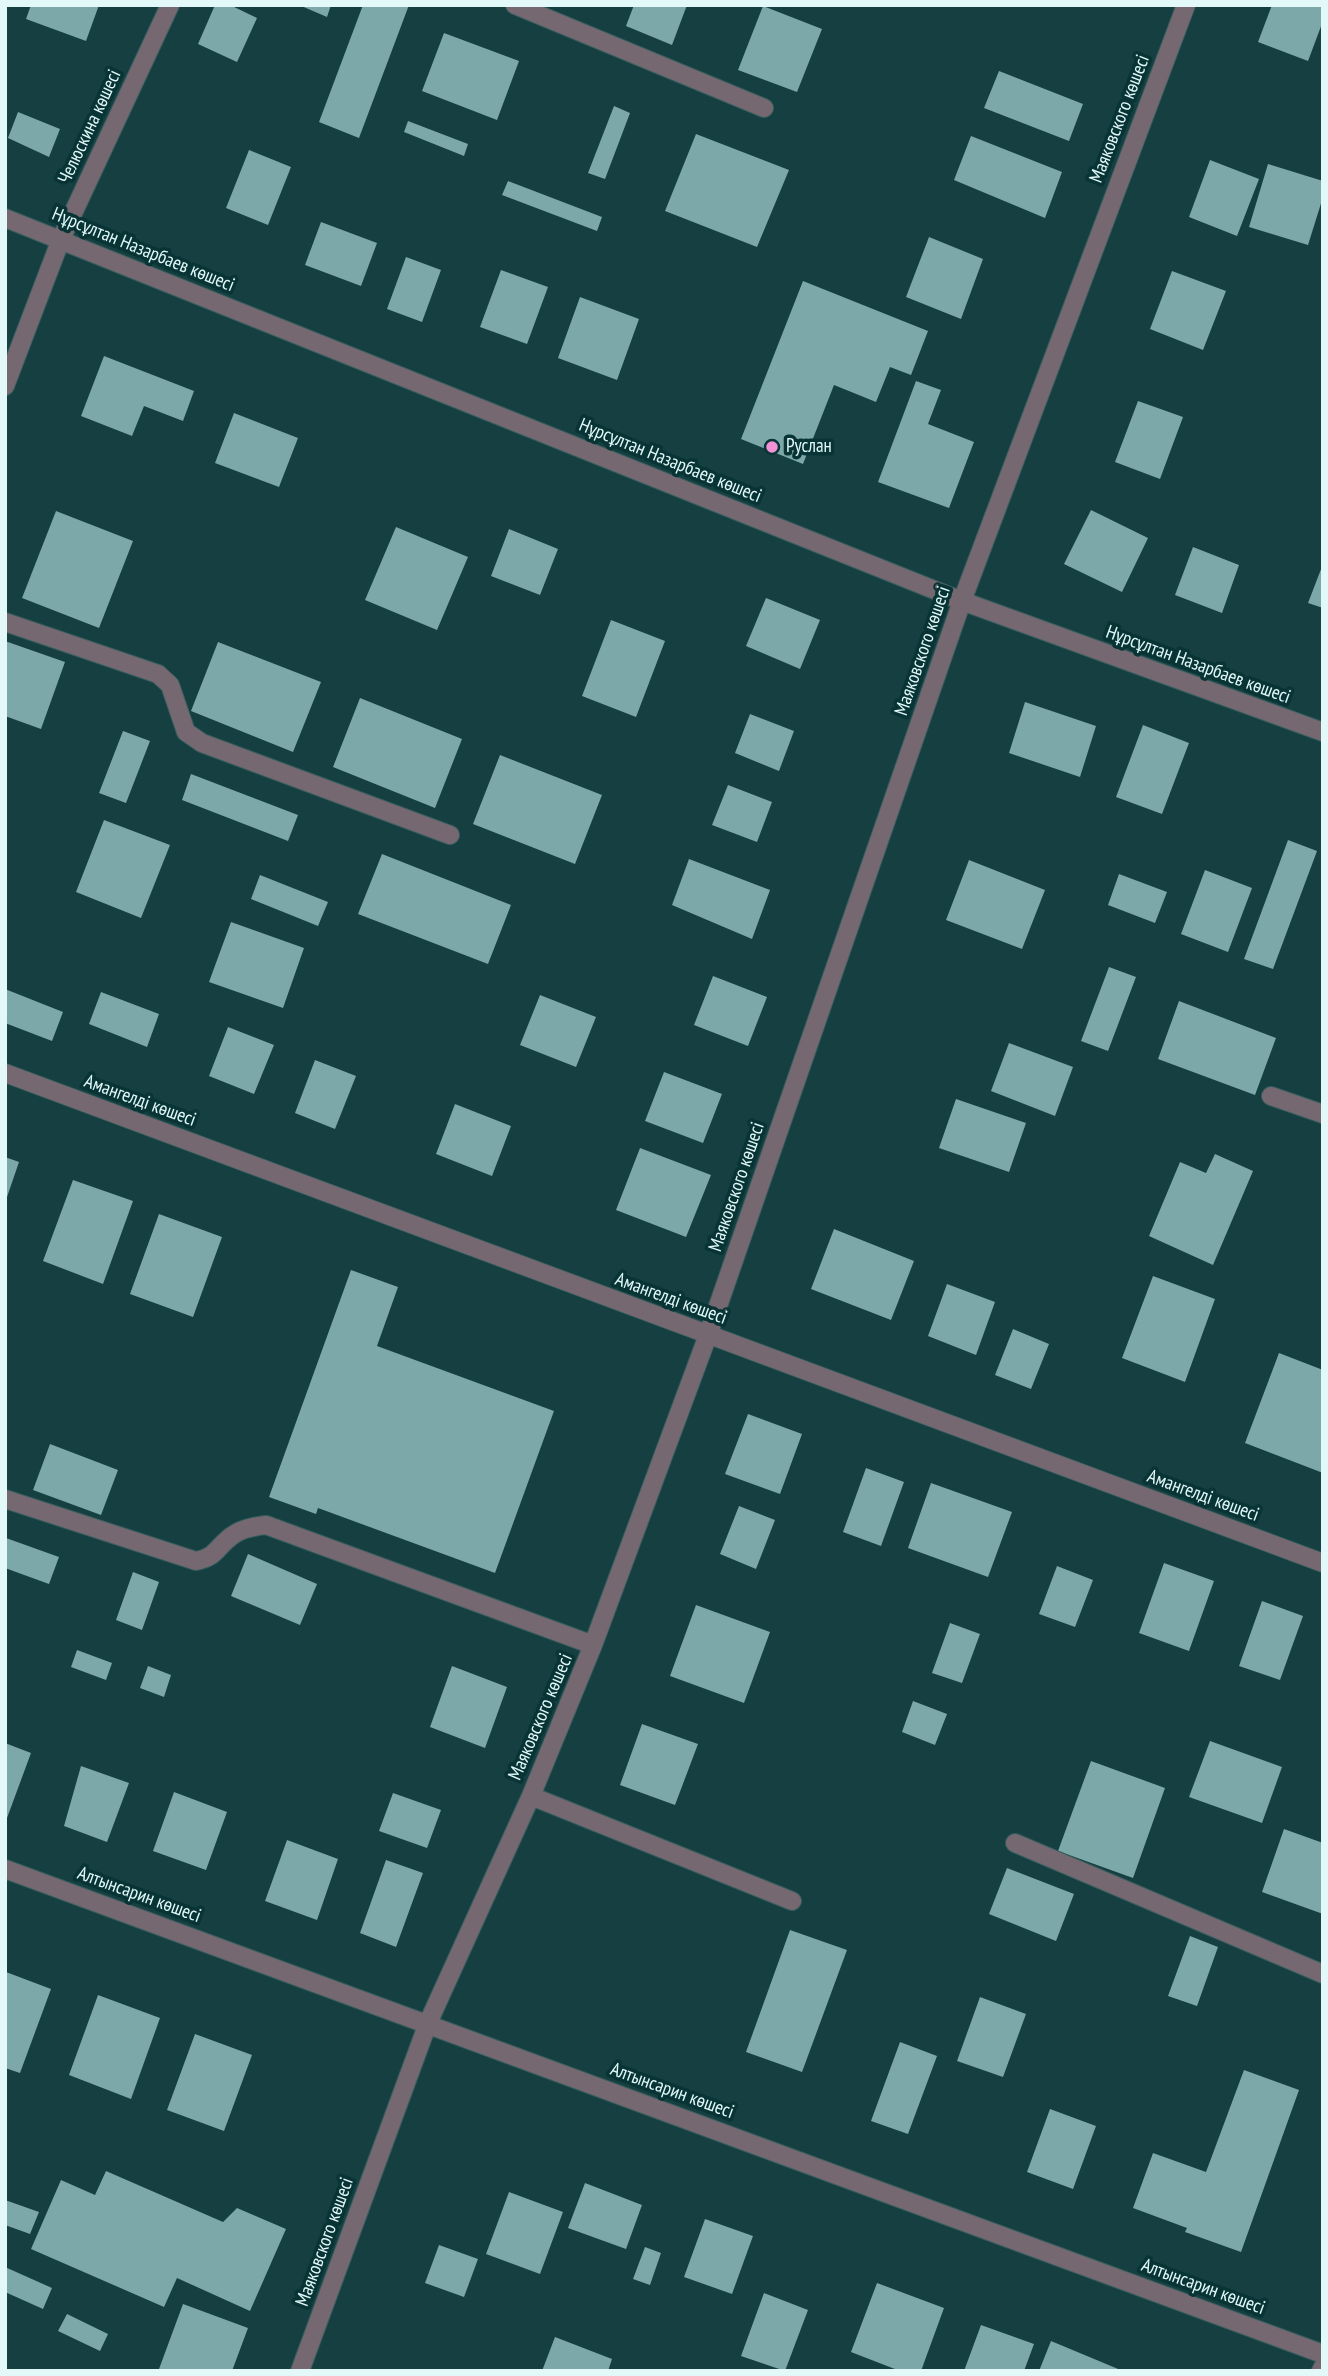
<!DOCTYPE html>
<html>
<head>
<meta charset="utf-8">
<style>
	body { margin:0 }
	#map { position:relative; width:1328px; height:2376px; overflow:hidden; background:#153f41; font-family:"PT Sans Narrow",sans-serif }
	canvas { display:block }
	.frame { position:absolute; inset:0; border:7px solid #e2f8f9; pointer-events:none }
</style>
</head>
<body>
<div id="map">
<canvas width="1328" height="2376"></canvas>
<div class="frame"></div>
</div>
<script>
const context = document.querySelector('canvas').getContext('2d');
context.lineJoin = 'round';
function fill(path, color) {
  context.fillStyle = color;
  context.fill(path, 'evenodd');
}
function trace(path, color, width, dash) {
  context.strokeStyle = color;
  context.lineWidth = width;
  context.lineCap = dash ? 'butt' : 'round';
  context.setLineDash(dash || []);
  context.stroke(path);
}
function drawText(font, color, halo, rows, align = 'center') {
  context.font = font + ' "PT Sans Narrow",sans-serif';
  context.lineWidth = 7;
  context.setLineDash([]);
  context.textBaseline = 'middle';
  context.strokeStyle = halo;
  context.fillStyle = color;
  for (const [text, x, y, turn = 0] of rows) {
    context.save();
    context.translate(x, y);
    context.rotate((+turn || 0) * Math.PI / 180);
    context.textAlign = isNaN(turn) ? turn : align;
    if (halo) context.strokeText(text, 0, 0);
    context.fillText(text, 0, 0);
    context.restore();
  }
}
fill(new Path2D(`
	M 31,5 L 99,5 L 86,41 L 26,19 Z
	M 215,5 L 230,5 L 257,18 L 237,62 L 198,44 Z
	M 299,5 L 331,5 L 327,17 Z
	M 363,5 L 409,5 L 359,138 L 319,122 Z
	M 634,5 L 687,5 L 672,45 L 626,26 Z
	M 1272,5 L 1323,5 L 1323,21 L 1308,61 L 1258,42 Z
	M 763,6 L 822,29 L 797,92 L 738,70 Z
	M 444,33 L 519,61 L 497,120 L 422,91 Z
	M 999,71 L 1083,104 L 1069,141 L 984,108 Z
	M 614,106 L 630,113 L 605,179 L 588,173 Z
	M 18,112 L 60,129 L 49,157 L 8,138 Z
	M 408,121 L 468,144 L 464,156 L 404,132 Z
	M 696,134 L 789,170 L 757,247 L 665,211 Z
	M 971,136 L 1062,172 L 1045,218 L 954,180 Z
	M 249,150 L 291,167 L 268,225 L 226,208 Z
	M 1210,160 L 1259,179 L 1237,236 L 1189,217 Z
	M 1268,164 L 1323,181 L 1323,197 L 1308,245 L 1249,227 Z
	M 508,181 L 602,217 L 597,231 L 502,195 Z
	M 321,222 L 377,243 L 361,286 L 305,265 Z
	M 929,237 L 983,259 L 961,319 L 906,297 Z
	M 406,257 L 441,270 L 422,322 L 387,309 Z
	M 501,270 L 548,287 L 527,344 L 480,327 Z
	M 1172,271 L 1226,291 L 1203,350 L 1150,329 Z
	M 803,281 L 928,331 L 911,375 L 890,367 L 876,402 L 834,385 L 803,464 L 741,439 Z
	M 580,297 L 639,319 L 617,380 L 558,358 Z
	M 104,356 L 194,391 L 183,421 L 144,406 L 132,436 L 81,416 Z
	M 916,381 L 941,390 L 928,424 L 974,442 L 949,508 L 878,482 Z
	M 1138,401 L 1183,417 L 1160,479 L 1115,462 Z
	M 234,413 L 298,438 L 279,487 L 215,463 Z
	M 1091,510 L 1148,538 L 1122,592 L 1064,564 Z
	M 56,511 L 133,541 L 99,628 L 22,598 Z
	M 396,527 L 468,557 L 437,630 L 365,600 Z
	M 509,529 L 558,549 L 540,595 L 491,576 Z
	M 1193,547 L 1239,565 L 1222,613 L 1175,595 Z
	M 1323,564 L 1323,608 L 1308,603 Z
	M 766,598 L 820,620 L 800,669 L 746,646 Z
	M 611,620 L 665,641 L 636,717 L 582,696 Z
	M 5,641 L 65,662 L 41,729 L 5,716 Z
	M 218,642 L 321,682 L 293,752 L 191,711 Z
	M 360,698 L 462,739 L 435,808 L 333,767 Z
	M 1025,702 L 1096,726 L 1080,777 L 1009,753 Z
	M 750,714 L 794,731 L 779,771 L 735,753 Z
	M 1143,725 L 1189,743 L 1162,814 L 1116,797 Z
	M 123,731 L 150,741 L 126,803 L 99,793 Z
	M 500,755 L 602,795 L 575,864 L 473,824 Z
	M 191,774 L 298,815 L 288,841 L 182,800 Z
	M 728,785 L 772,802 L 757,842 L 712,825 Z
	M 104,820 L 170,845 L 141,918 L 76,892 Z
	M 1288,840 L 1317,851 L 1273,969 L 1244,959 Z
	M 382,854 L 511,905 L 488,964 L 358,914 Z
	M 689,859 L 770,890 L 752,939 L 672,905 Z
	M 969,860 L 1045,890 L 1022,949 L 946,920 Z
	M 1205,870 L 1252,888 L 1228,952 L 1181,934 Z
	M 1119,874 L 1167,892 L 1155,923 L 1108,905 Z
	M 260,875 L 328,902 L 318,926 L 251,899 Z
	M 231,922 L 304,948 L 283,1008 L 209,982 Z
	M 1109,967 L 1136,977 L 1108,1051 L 1081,1041 Z
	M 713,976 L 767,997 L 748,1046 L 694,1025 Z
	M 5,989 L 63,1012 L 52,1041 L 5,1023 Z
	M 101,992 L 159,1014 L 147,1047 L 89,1024 Z
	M 540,995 L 596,1017 L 576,1067 L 520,1045 Z
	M 1179,1001 L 1276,1038 L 1255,1095 L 1158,1059 Z
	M 228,1027 L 274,1045 L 254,1094 L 209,1076 Z
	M 1009,1043 L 1073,1067 L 1055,1116 L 991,1091 Z
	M 315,1060 L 356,1076 L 335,1129 L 295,1113 Z
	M 664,1072 L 722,1094 L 703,1143 L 645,1121 Z
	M 956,1099 L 1026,1123 L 1009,1172 L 939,1148 Z
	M 455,1104 L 511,1126 L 492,1176 L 436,1154 Z
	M 640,1148 L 711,1175 L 686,1237 L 616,1210 Z
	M 1215,1154 L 1253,1171 L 1213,1265 L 1149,1236 L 1180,1162 L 1206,1173 Z
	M 5,1157 L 19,1162 L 6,1200 L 5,1200 Z
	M 73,1180 L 133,1201 L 103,1284 L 43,1261 Z
	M 159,1214 L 222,1237 L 193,1317 L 130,1294 Z
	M 834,1229 L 914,1261 L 891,1320 L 811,1289 Z
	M 351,1270 L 398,1287 L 377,1346 L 554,1411 L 495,1573 L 318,1508 L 316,1514 L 269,1497 Z
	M 1153,1276 L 1215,1299 L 1185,1382 L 1122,1358 Z
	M 947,1284 L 995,1302 L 976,1355 L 928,1336 Z
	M 1013,1329 L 1049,1344 L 1031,1389 L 995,1375 Z
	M 1279,1353 L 1323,1370 L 1323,1473 L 1245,1443 Z
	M 748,1414 L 802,1434 L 780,1494 L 725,1474 Z
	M 50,1444 L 118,1470 L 101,1515 L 33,1490 Z
	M 866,1468 L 904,1482 L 881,1546 L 843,1532 Z
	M 931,1483 L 1012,1512 L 988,1577 L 908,1548 Z
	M 739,1506 L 775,1520 L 756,1569 L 720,1554 Z
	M 6,1538 L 59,1557 L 49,1584 L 5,1568 Z
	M 248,1554 L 317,1584 L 300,1625 L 231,1596 Z
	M 1164,1563 L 1214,1581 L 1189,1651 L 1139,1633 Z
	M 1057,1566 L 1093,1580 L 1075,1627 L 1039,1614 Z
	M 133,1572 L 159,1582 L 142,1630 L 116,1620 Z
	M 1262,1601 L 1303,1616 L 1280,1680 L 1239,1666 Z
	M 696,1605 L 770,1632 L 744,1703 L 670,1676 Z
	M 950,1623 L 980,1634 L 962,1683 L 932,1673 Z
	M 77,1650 L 112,1663 L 106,1680 L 71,1667 Z
	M 148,1666 L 171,1675 L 164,1697 L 140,1688 Z
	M 452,1666 L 507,1687 L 485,1748 L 430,1727 Z
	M 913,1701 L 947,1714 L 935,1745 L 902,1732 Z
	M 642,1724 L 698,1744 L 675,1805 L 620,1785 Z
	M 1210,1741 L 1282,1767 L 1262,1823 L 1189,1797 Z
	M 5,1743 L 31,1753 L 7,1818 L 5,1817 Z
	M 1091,1761 L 1165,1788 L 1133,1878 L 1058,1851 Z
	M 81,1766 L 129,1783 L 107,1842 L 64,1826 Z
	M 174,1792 L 227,1812 L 206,1870 L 153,1851 Z
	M 393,1793 L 441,1810 L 427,1848 L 379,1831 Z
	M 1284,1829 L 1323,1843 L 1323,1914 L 1262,1892 Z
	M 287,1840 L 338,1859 L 317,1920 L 265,1901 Z
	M 386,1860 L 423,1873 L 396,1947 L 360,1933 Z
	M 1007,1868 L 1074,1894 L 1056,1941 L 989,1914 Z
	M 790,1930 L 847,1950 L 802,2072 L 746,2052 Z
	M 1190,1936 L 1218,1947 L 1197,2006 L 1168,1996 Z
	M 6,1972 L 51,1989 L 20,2073 L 5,2068 Z
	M 98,1995 L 160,2018 L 131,2099 L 69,2075 Z
	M 980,1997 L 1026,2014 L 1003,2077 L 957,2061 Z
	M 195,2034 L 252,2055 L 224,2131 L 167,2110 Z
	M 900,2042 L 937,2056 L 908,2134 L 871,2121 Z
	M 1244,2070 L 1299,2090 L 1241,2252 L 1185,2232 L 1187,2228 L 1133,2208 L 1153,2153 L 1206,2172 Z
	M 1050,2109 L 1096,2126 L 1073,2189 L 1027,2172 Z
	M 106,2171 L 223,2222 L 237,2208 L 286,2229 L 250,2311 L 177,2278 L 164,2307 L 31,2249 L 61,2180 L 95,2195 Z
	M 585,2183 L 642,2205 L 626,2249 L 568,2228 Z
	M 509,2192 L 563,2212 L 540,2274 L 486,2254 Z
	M 5,2200 L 39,2212 L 30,2234 L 5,2225 Z
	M 705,2219 L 753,2236 L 732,2294 L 684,2277 Z
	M 439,2245 L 478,2259 L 464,2297 L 425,2283 Z
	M 645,2247 L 661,2253 L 650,2285 L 633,2279 Z
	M 5,2267 L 52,2288 L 43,2309 L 5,2292 Z
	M 877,2283 L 944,2308 L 921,2371 L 900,2371 L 851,2352 Z
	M 764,2293 L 808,2310 L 785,2371 L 741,2356 Z
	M 183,2304 L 248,2328 L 232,2371 L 165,2371 L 159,2369 Z
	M 67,2314 L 108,2334 L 100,2351 L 58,2331 Z
	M 981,2325 L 1034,2344 L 1024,2371 L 964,2371 Z
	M 555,2337 L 612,2359 L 608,2371 L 542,2371 Z
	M 1051,2341 L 1123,2371 L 1039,2371 Z`), '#7da8aa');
const minor = new Path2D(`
	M 515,5 L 764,108
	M 5,218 L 962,601 L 1323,732
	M 5,386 L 61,239 L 170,5
	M 5,622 L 158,674 L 170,685 L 186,732 L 202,743 L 450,835
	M 5,1073 L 1323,1563
	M 1271,1096 L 1323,1114
	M 5,1499 L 196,1561 C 215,1557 214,1551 228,1539 C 239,1529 251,1527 266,1525 L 593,1645
	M 531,1796 L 792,1901
	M 1015,1843 L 1323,1974
	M 5,1869 L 1323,2354
	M 300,2371 L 428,2023 L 531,1796 L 593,1645 L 708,1335 L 962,601 L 1186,5
	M 1321,2371 L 1323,2367`);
trace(minor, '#365d5e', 20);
trace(minor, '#756871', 18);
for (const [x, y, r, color] of [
	[772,447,7,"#f391d6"]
]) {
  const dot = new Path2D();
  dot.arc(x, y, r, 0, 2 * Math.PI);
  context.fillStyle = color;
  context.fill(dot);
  trace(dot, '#083436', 2.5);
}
drawText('19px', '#e2f8f9', '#083436', [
	["Маяковского көшесі",1120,119,-69],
	["Челюскина көшесі",90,127,-65],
	["Нұрсұлтан Назарбаев көшесі",143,250,22],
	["Нұрсұлтан Назарбаев көшесі",670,461,22],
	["Маяковского көшесі",923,651,-71],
	["Нұрсұлтан Назарбаев көшесі",1198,665,20],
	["Амангелді көшесі",140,1101,20],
	["Маяковского көшесі",737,1187,-71],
	["Амангелді көшесі",671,1299,20],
	["Амангелді көшесі",1203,1496,20],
	["Маяковского көшесі",541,1717,-67],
	["Алтынсарин көшесі",139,1895,20],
	["Алтынсарин көшесі",672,2091,20],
	["Маяковского көшесі",325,2242,-70],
	["Алтынсарин көшесі",1203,2287,20]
]);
drawText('19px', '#e2f8f9', '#083436', [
	["Руслан",786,447]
], 'left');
</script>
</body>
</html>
